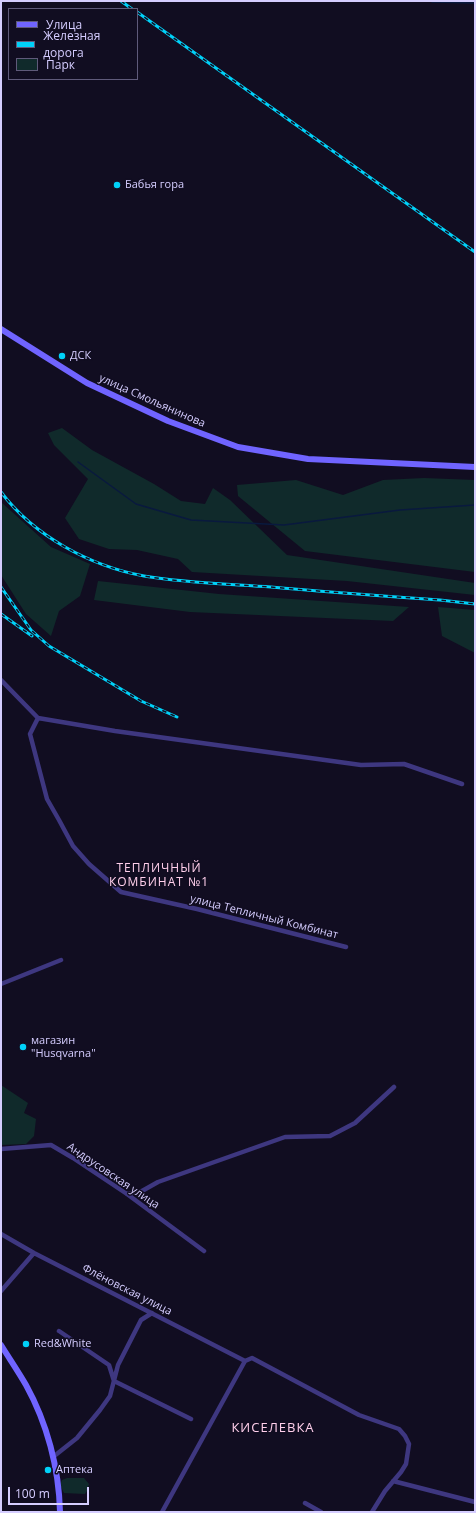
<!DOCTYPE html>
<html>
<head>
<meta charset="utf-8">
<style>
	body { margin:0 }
	#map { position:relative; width:476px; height:1513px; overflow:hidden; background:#110d21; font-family:"Open Sans",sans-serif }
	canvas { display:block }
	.frame { position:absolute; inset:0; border:2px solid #d5cdff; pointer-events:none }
	.legend { position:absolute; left:8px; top:8px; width:130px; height:72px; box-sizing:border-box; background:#110d21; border:1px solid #5f5a7a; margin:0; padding:5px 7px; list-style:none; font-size:12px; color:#d5cdff }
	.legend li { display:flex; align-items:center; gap:8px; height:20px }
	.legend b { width:20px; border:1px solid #5f5a7a }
	.scale { position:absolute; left:8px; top:1487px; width:81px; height:18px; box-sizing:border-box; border:2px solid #d5cdff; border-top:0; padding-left:5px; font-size:12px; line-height:14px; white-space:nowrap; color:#d5cdff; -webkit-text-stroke:3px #110d21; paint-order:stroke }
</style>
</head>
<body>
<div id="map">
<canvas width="476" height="1513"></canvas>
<div class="frame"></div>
<ul class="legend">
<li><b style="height:5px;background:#7064ff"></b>Улица</li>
<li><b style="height:5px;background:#00d1f8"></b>Железная дорога</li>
<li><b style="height:11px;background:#102a2b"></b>Парк</li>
</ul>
<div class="scale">100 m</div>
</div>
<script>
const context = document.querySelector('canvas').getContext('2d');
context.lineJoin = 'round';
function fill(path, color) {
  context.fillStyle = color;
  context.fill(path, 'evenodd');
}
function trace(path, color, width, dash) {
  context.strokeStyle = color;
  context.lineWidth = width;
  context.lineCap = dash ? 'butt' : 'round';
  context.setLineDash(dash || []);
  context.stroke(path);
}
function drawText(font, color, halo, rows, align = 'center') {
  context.font = font + ' "Open Sans",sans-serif';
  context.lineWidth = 3;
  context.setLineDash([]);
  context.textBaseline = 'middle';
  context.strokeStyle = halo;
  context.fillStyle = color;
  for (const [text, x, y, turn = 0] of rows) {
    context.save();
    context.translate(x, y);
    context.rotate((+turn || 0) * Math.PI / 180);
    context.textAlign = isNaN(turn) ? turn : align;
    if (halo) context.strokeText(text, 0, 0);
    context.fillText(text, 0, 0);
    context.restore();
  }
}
fill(new Path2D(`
	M 62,428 L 92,450 L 154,484 L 181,501 L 205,504 L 213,488 L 230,500 L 287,555 L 475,583 L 475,595 L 347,581 L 192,572 L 178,559 L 137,550 L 109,549 L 79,539 L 65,518 L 88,479 L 54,445 L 48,433 Z
	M 424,478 L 475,480 L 475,572 L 305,551 L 238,496 L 237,485 L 296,480 L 343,495 L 383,480 Z
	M 1,502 L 51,547 L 90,564 L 80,596 L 59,611 L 51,636 L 26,614 L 1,575 Z
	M 98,581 L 219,594 L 409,607 L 393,621 L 190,612 L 94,600 Z
	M 438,607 L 475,610 L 475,653 L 442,636 Z
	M 1,1085 L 28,1103 L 24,1113 L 36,1119 L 34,1136 L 26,1144 L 1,1145 Z
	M 67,1478 L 84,1478 L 89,1484 L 87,1491 L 85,1494 L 64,1493 L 60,1485 L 62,1480 Z`), '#102a2b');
trace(new Path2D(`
	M 432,2 L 475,3
	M 78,462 L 136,504 L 191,520 L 284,525 L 400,510 L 475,505`), '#09193e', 1.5);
trace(new Path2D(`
	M 1,680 L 38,718 L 115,731 L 361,765 L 404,764 L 462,784
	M 38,718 L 30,734 L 47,799 L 59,820 L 73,846 L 89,864 L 121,892 L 197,909 L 346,947
	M 1,984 L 61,960
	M 1,1149 L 51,1145 L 73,1158 L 127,1194 L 204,1251
	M 127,1194 L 142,1191 L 158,1182 L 285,1137 L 330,1136 L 355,1123 L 394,1087
	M 1,1234 L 34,1253 L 245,1361
	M 1,1291 L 34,1253
	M 59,1331 L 109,1365 L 114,1381 L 191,1419
	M 53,1457 L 77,1438 L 100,1410 L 110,1396 L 118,1365 L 141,1320 L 152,1313
	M 393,1481 L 475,1502
	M 305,1503 L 321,1512
	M 162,1512 L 245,1361 L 252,1358 L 359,1415 L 399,1429 L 405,1436 L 409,1444 L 406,1464 L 401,1472 L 385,1491 L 372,1512`), '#3e3780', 4.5);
trace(new Path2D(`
	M 1,329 L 87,383 L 168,421 L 238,447 L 308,459 L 475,467
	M 1,1345 C 9,1358 18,1371 26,1385 C 47,1423 59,1468 60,1512`), '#7064ff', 6);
const rail = new Path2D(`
	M 121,1 L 132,9
	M 137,12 L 475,252
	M 1,492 C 34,536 90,566 144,576 C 185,583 229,584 271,587 C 327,592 384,596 440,600 L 475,604
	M 1,587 L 31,630 L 49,646 L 141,701 L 177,717
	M 1,614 L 32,636`);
trace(rail, '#00d1f8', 3);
trace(rail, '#110d21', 1.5, [4.5]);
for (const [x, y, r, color] of [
	[117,185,4,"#00d1f8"],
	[62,356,4,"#00d1f8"],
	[23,1047,4,"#00d1f8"],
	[26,1344,4,"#00d1f8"],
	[48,1470,4,"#00d1f8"]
]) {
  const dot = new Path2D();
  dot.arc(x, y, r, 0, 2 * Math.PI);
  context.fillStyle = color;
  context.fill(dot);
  trace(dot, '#110d21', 1.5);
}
drawText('11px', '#d5cdff', '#110d21', [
	["Бабья гора",125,185],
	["ДСК",70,356],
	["магазин",31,1041],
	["\"Husqvarna\"",31,1054],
	["Red&White",34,1344],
	["Аптека",56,1470]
], 'left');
drawText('11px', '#d5cdff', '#110d21', [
	["улица Смольянинова",152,401,24],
	["улица Тепличный Комбинат",264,917,14],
	["Андрусовская улица",113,1176,34],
	["Флёновская улица",127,1290,27]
]);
context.letterSpacing = '1px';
drawText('12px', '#ffcfeb', '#110d21', [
	["ТЕПЛИЧНЫЙ",159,869],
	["КОМБИНАТ №1",159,883]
]);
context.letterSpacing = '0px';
context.letterSpacing = '1px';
drawText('13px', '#ffcfeb', '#110d21', [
	["КИСЕЛЕВКА",273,1428]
]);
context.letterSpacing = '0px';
</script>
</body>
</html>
